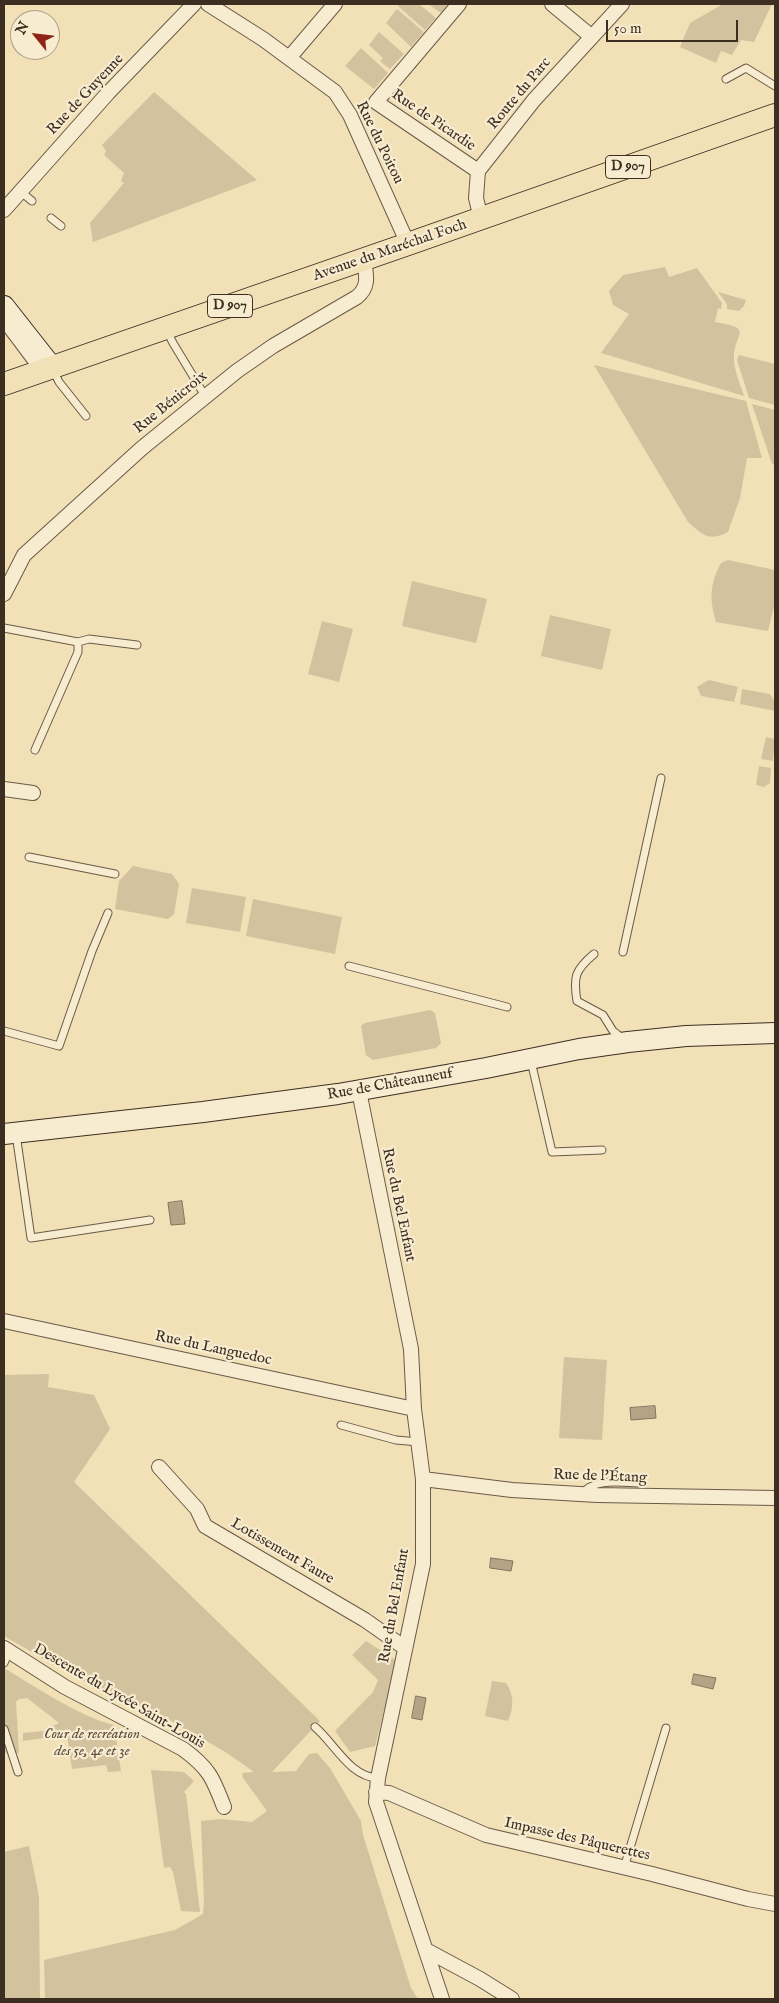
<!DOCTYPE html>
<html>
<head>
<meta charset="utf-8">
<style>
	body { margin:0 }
	#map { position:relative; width:779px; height:2003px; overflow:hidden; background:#f2e0b7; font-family:"IM FELL English",serif }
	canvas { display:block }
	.frame { position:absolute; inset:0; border:5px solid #3d2e22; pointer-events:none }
	.north { position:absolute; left:10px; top:10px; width:50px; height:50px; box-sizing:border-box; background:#f7ebd0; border:1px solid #ad9f8a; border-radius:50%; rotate:299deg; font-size:14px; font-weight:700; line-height:20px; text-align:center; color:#3d2e22 }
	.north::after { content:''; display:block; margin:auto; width:18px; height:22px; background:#8f2418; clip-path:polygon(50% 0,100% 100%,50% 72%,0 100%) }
	.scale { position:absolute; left:606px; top:20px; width:132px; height:22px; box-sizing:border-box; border:2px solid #3d2e22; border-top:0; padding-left:6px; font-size:15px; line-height:18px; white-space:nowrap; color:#3d2e22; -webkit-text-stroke:4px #f7ebd0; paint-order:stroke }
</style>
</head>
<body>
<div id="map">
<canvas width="779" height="2003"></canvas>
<div class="frame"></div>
<div class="north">N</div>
<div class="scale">50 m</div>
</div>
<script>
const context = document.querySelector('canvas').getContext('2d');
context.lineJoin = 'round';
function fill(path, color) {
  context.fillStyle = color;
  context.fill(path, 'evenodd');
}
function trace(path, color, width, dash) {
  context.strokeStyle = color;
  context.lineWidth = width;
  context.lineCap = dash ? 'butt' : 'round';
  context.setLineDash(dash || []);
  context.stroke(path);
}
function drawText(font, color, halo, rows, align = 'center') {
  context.font = font + ' "IM FELL English",serif';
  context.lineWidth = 4.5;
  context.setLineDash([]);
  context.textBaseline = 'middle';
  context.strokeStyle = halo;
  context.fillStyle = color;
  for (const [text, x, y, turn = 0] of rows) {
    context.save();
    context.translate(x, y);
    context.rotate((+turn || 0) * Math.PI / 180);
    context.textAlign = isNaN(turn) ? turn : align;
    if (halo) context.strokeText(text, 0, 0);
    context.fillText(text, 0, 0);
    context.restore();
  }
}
fill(new Path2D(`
	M 400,4 L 419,4 L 436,18 L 425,30 L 398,6 Z
	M 428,4 L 449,4 L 441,13 Z
	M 723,4 L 772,4 L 754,42 L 741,40 L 732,55 L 721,51 L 716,63 L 680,47 L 690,23 Z
	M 397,9 L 424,32 L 411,47 L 386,23 Z
	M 379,32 L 404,54 L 390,69 L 380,61 L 383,58 L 369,45 Z
	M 361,48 L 388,73 L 374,89 L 345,66 Z
	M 154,92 L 257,180 L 93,242 L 90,223 L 124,183 L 121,181 L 124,173 L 104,155 L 106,151 L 102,145 Z
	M 665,267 L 669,277 L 697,268 L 722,303 L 721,309 L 718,308 L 715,322 C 756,329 734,332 734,358 C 733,368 741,386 744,396 L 601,353 L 629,314 L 613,305 L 609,291 L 623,275 Z
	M 718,292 L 746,300 L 744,306 L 739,311 L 727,309 L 727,304 Z
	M 739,355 L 775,364 L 775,405 L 749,398 L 737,360 Z
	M 594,365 L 746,401 L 762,458 L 747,458 L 740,498 L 728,532 C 709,542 703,535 688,522 Z
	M 752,404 L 775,410 L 775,465 L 772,464 Z
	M 728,560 L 775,570 L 775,603 L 768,631 L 716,622 C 709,598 710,584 721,563 Z
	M 412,581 L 487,599 L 476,643 L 402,626 Z
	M 550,615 L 611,629 L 602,670 L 541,656 Z
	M 322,621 L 353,629 L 339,682 L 308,674 Z
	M 709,680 L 738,687 L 734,702 L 701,696 L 697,687 Z
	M 742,689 L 770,694 L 775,702 L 775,711 L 740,704 Z
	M 766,737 L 775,739 L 773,761 L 761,759 Z
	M 759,766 L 771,768 L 770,783 L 764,787 L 756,785 Z
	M 133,866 L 172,874 L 179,884 L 174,914 L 168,919 L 115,909 L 119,881 Z
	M 192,888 L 246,897 L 240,932 L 186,923 Z
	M 253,899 L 342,917 L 335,954 L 246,936 Z
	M 430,1010 L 435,1013 L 441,1043 L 436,1048 L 373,1060 L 366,1055 L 361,1026 L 365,1023 Z
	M 564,1357 L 607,1360 L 602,1440 L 559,1438 Z
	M 49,1374 L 48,1387 L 94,1395 L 110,1429 L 74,1482 L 320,1721 L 272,1772 L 296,1771 L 309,1754 L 317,1753 L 330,1768 L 361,1821 L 363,1835 L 411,1988 L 418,1999 L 45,1999 L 44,1960 L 175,1930 L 203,1914 L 204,1903 L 201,1821 L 221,1819 L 252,1822 L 267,1811 L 243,1778 L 242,1773 L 254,1772 L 227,1753 L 159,1714 L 77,1678 L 4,1636 L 4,1375 Z
	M 366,1641 L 397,1661 L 375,1746 L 350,1752 L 335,1731 L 373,1692 L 378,1680 L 352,1655 Z
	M 4,1668 C 34,1686 80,1717 114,1725 L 121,1771 L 108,1772 L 106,1765 L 72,1769 L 66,1728 L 65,1735 L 23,1741 L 23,1733 L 43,1731 L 59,1723 L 27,1698 L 19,1699 L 16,1702 L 19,1753 L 6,1753 L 4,1751 Z
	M 492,1681 L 506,1683 C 514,1694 514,1708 508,1721 L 485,1716 Z
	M 151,1770 L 184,1772 L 194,1781 L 184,1792 L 186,1794 L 200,1912 L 181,1911 L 173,1872 L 170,1867 L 164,1868 Z
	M 29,1846 L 39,1897 L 40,1999 L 4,1999 L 4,1852 Z`), '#d3c29e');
const water = new Path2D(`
	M 182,1201 L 185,1224 L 171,1225 L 168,1203 Z
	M 655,1406 L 656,1418 L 631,1420 L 630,1408 Z
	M 491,1558 L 513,1561 L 511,1571 L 490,1568 Z
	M 694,1674 L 716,1678 L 713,1689 L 692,1684 Z
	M 416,1696 L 426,1698 L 422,1720 L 412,1718 Z`);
fill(water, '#b4a384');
trace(water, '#84745d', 1);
const lane = new Path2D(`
	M 726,79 L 746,68 L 775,86
	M 20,191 L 32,201
	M 51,218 L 61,226
	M 4,325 L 37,369
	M 167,331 L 173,343 L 205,396
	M 53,370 L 59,382 L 86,416
	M 4,628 L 78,642 L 89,639 L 137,645
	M 35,750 L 78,652 L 78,642
	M 29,857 L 115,874
	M 623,952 L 661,778
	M 594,954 C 575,970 573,977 577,1001 L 603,1015 L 613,1031 L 622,1038
	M 349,966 L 507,1007
	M 4,1031 L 59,1046 L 92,951 L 108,913
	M 531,1061 L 552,1152 L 602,1150
	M 16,1134 L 31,1238 L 150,1220
	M 341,1425 L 396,1440 L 419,1442
	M 582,1494 C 595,1477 623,1483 641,1483
	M 4,1663 L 9,1652
	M 315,1727 C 335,1744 350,1777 378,1778
	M 4,1729 L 18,1772
	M 624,1868 L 666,1728`);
const street = new Path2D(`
	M 208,4 L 263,39 L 335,92 L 350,115 L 408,244
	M 459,4 L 376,102 L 478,171
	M 552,4 L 592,37
	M 289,58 L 335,4
	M 4,210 L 108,93 L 194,4
	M 481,219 L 476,198 L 478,171 L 534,100 L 622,4
	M 4,594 L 24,555 L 142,448 L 237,371 L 273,346 L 357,297 C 370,286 366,275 364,260
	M 4,789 L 33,793
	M 359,1091 L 411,1349 L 414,1409 L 423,1479 L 423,1564 L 378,1778 L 376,1802 L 442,1999
	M 4,1321 L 414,1409
	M 159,1467 L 197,1509 L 205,1526 L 365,1620 L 405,1648
	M 423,1479 L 512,1490 L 597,1495 L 775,1498
	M 4,1648 L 65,1687 L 183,1749 C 209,1768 213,1778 224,1807
	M 376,1792 L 389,1793 L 486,1835 L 652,1874 L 748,1899 L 775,1904
	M 426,1950 L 480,1979 L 512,1999`);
const secondary = new Path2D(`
	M 4,306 L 52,367
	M 4,1134 L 203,1112 L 338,1094 L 486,1068 L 579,1049 L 628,1042 L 686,1036 L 775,1033`);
const primary = new Path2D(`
	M 4,384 L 408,244 L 775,115`);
trace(lane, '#6a5a47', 9);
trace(street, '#6a5a47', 16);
trace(secondary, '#3d2e22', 22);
trace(primary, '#3d2e22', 24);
trace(lane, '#f7ebd0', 7);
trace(street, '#f7ebd0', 14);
trace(secondary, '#f7ebd0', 20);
trace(primary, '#f2e0b7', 22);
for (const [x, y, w] of [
	[628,167,45],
	[230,306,45]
]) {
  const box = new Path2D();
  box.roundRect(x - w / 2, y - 11.5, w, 23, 4);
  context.fillStyle = '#f7ebd0';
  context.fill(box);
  trace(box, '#3d2e22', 1);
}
drawText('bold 14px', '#3d2e22', null, [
	["D 907",628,167],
	["D 907",230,306]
]);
drawText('15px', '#3d2e22', '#f7ebd0', [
	["Route du Parc",520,94,-50],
	["Rue de Guyenne",86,95,-47],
	["Rue de Picardie",433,121,34],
	["Rue du Poitou",379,143,64],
	["Avenue du Maréchal Foch",390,251,-19],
	["Rue Bénicroix",171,403,-39],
	["Rue de Châteauneuf",390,1085,-10],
	["Rue du Bel Enfant",398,1205,78],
	["Rue du Languedoc",213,1349,12],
	["Rue de l'Étang",600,1477,2],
	["Lotissement Faure",282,1552,30],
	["Rue du Bel Enfant",395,1606,-80],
	["Descente du Lycée Saint-Louis",119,1697,30],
	["Impasse des Pâquerettes",577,1840,13]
]);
drawText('italic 15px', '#5b4c3b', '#f7ebd0', [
	["Cour de recréation",92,1735],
	["des 5e, 4e et 3e",92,1752]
]);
</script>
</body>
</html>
